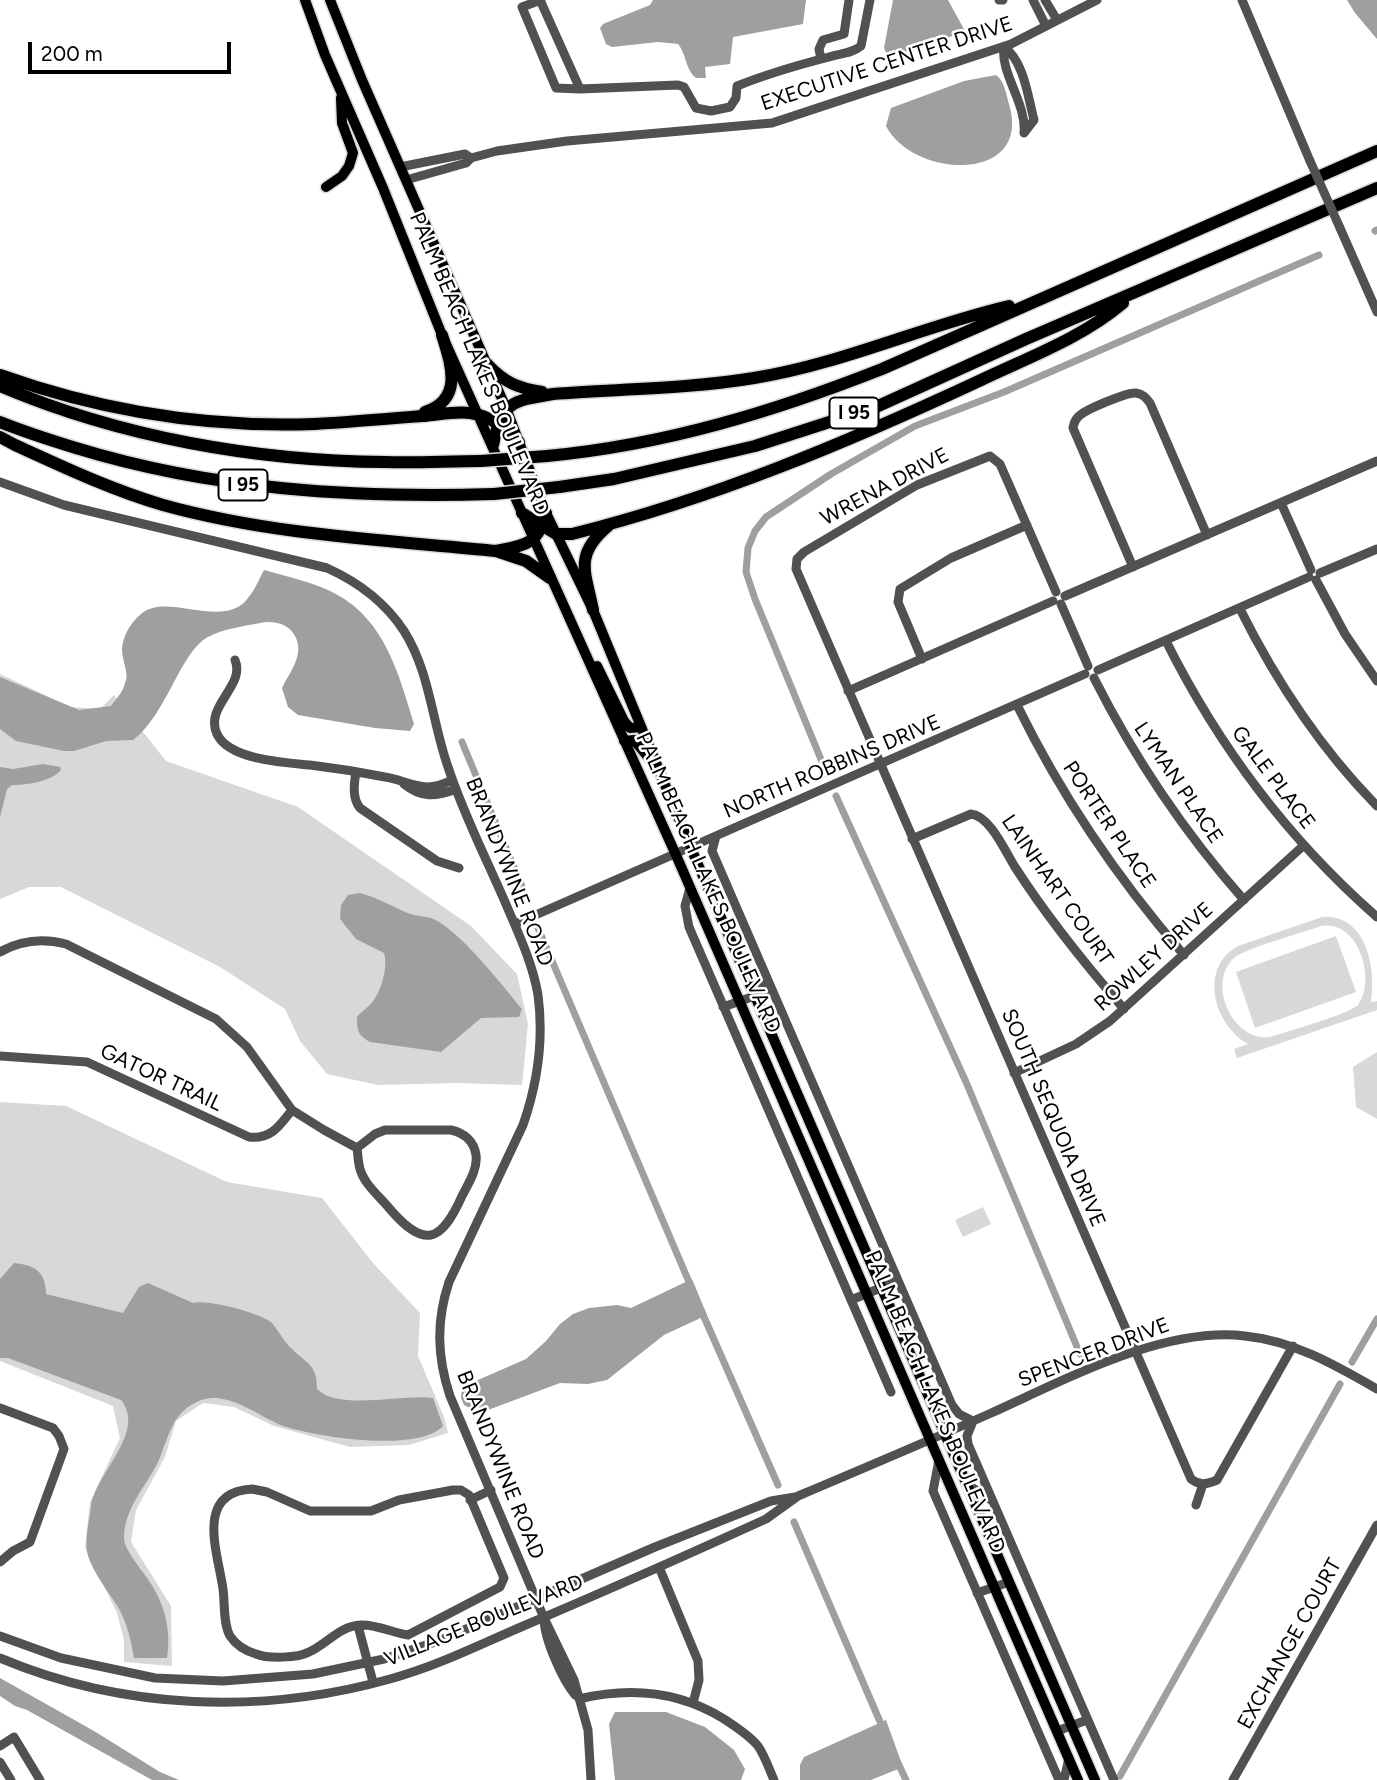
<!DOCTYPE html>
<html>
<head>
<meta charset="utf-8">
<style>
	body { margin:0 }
	#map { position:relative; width:1377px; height:1780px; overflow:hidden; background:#fff; font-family:Figtree,sans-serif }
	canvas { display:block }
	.scale { position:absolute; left:28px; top:42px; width:203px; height:32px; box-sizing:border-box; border:4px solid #000; border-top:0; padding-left:9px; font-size:21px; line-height:24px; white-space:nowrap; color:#000; -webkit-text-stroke:5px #fff; paint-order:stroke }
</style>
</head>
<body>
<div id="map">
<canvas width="1377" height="1780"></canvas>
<div class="scale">200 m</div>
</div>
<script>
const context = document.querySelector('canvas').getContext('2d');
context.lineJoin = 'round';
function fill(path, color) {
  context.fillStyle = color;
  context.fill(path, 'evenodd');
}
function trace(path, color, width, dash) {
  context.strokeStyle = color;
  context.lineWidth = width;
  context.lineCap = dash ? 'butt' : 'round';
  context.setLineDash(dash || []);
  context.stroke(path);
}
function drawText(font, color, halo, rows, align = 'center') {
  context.font = font + ' Figtree,sans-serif';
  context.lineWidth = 5;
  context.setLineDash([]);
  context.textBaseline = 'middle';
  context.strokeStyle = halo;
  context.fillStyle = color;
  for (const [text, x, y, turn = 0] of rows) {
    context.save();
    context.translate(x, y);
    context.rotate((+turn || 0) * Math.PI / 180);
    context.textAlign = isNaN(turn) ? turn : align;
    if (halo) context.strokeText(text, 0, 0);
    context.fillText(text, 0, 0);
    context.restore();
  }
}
fill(new Path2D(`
	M 0,674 L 71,707 L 100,709 L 114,695 L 166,761 L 298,807 L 471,926 L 517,974 L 528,1024 L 522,1085 L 457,1083 L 378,1085 L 327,1074 L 300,1041 L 285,1009 L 220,967 L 61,887 L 29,887 L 0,899 Z
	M 1322,917 C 1365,913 1377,967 1371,1002 L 1377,1001 L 1377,1010 L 1237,1058 L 1234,1049 L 1248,1044 C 1214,1025 1198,968 1238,946 ZM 1321,926 C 1358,919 1377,979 1358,1005 C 1346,1015 1288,1031 1270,1037 C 1233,1042 1206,984 1234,958 C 1246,948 1302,933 1321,926 Z
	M 1336,936 L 1356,992 L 1255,1028 L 1236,972 Z
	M 1377,1052 L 1377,1119 L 1356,1107 L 1353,1067 Z
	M 0,1102 L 66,1106 L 227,1182 L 322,1198 L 373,1263 L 420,1313 L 418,1356 L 444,1417 L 448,1433 L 409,1445 L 350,1447 L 274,1426 L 234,1407 L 203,1403 L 176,1421 L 165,1457 L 136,1510 L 131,1542 L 171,1606 L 172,1666 L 124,1662 L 124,1640 L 117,1613 L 85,1548 L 90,1502 L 120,1438 L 113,1406 L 0,1361 Z
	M 983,1207 L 991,1224 L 963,1237 L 955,1220 Z`), '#d8d8d8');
fill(new Path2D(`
	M 653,0 L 806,0 L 803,24 L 733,37 L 730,64 L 705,67 L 706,78 L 696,78 C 685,69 687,55 678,44 L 658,42 L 612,47 L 606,44 L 600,28 L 603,24 L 650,5 Z
	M 893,0 L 948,0 L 965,31 L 916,50 L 888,57 L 884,48 Z
	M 1347,0 L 1377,0 L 1377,39 L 1355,13 Z
	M 996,75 C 1005,82 1006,94 1009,104 C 1033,184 913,179 886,126 L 891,108 L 964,81 Z
	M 264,570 C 288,577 314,582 336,594 C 385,620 399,675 414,724 L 410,731 L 375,728 L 298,715 L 288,707 L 282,688 C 289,673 304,656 296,638 C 290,624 274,620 260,623 C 244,626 223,629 208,637 C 180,652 166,716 133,740 L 106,741 L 74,751 L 64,751 L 16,741 L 0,729 L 0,677 L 79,710 L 111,706 C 116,699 123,692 125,683 C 129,674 124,666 123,657 C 119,642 129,624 141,614 C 166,591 224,631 248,598 C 255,590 259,579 264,570 Z
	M 43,764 L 60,767 L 61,770 C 51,782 26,785 12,785 L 7,789 L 0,817 L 0,767 L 13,769 Z
	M 360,893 C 376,897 390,905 405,912 C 414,916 422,916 431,918 C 458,928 503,986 522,1009 L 519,1017 L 481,1018 L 441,1052 L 370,1042 C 358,1035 357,1031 357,1017 C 362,1011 369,1007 373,1001 C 382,990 388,966 384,953 L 356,939 L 340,919 L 341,905 L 348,895 Z
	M 14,1263 C 35,1265 46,1272 46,1294 L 123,1313 L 139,1287 L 148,1283 L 193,1303 C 207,1299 261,1313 272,1323 C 279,1331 284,1342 292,1349 C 307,1364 317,1364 317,1389 C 339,1411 402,1394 433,1398 L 443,1426 C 418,1453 316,1437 283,1426 C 259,1417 227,1389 199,1401 C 172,1412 169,1436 159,1460 C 147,1486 125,1506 124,1537 C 123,1550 146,1574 153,1587 C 166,1609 171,1633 167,1658 L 134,1658 C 131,1641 127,1622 118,1607 C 108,1591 94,1574 88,1556 C 84,1541 89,1522 91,1507 C 95,1473 147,1433 121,1400 L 8,1358 L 0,1358 L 0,1279 Z
	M 692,1279 L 707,1315 L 664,1335 L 607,1380 L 588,1384 L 560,1383 L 480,1413 L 464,1405 L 461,1398 L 462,1387 L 526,1359 L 546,1341 L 560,1324 L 573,1314 L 589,1308 L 617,1305 L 631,1308 Z
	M 0,1678 L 94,1731 L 160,1772 L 179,1780 L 152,1780 L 27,1710 L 15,1706 L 0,1696 Z
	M 615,1712 L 666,1712 L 705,1727 L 734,1750 L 745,1769 L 741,1780 L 615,1780 L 609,1724 Z
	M 886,1720 L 903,1767 L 871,1780 L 800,1780 L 800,1765 L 804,1757 Z`), '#9f9f9f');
trace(new Path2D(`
	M 1375,231 L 1377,230
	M 462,742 L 526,896
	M 827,774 L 755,599 L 746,572 L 748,548 L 755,531 L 766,517 L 831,474 L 915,426 L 1004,392 L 1319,255
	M 836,796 L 966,1082 L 1080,1354
	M 538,928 L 692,1289
	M 701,1310 L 778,1485
	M 1352,1362 L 1377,1319
	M 794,1522 L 884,1731
	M 897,1761 L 906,1780
	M 1120,1776 L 1340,1384`), '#9f9f9f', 7);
const major = new Path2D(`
	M 305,0 L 325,55 L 383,188 L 442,335 L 676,855 L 1078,1780
	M 330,0 L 362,80 L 506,408 L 546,513 L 593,610 L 696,860 L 1095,1780
	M 326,187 L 342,176 L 349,166 L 353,153 L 342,123 L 341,98
	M 597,666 L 624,721 L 630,728 L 640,727
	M 624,741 L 634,740 L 649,758`);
const highway = new Path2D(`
	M 487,364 C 504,382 517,388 542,392
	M 0,375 C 101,411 208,428 315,424 C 351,422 386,419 422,416 C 437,415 455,411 470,413 C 491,416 505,428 519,442
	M 0,386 C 120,437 255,461 385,462 C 417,463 449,461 481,461
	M 425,412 C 464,399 451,364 442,335
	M 0,422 C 25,432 50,440 76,448 C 213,490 352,498 494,494
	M 0,437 L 15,445 C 63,467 112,490 163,505 C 271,535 385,540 496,551 C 525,545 538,545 546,513
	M 493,445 C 502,402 511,401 553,394 C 619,389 688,389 754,378 C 842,364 923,326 1009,306
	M 547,456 C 664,445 773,412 882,369 L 1377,151
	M 559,487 L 614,479 L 755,446 L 876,407 L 1026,339 L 1377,188
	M 522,513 L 556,534 L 572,534 C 713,499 848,442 979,381 C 1027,358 1082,338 1123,303
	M 496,551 L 526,561 L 550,578
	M 593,610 C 585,571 574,555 608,526`);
trace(major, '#dbdbdb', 13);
trace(highway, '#dbdbdb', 15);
trace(new Path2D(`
	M 540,0 L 580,89
	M 541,0 L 522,7 L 556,88 L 580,89 L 678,85 L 684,87 L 696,108 L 711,111 L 730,107 L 736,98 L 737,86 C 767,74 798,65 829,57 C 841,53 851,54 861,46 L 870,0
	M 999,0 L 1003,0
	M 1033,0 L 1046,26
	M 1045,0 L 1057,20
	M 1242,0 L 1310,161
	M 1004,47 C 1024,61 1028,97 1034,120 L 1024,133
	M 1004,47 C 1000,73 1027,104 1024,133
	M 821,59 L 819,49 L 823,40 L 844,34 L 849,0
	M 400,167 L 465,154 L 471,158
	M 406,180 L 466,163 L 471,158 L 497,151 L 567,141 L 772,123 L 1011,44 L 1097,0
	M 1340,228 L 1377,312
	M 0,482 L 64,505 L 327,568 C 358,582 385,602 404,631 C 430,672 432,722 448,767 C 464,816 488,862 508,909 C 520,937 533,965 538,995 C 544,1040 538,1082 523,1125 L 449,1282 C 436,1321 437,1357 450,1396 L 544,1618 L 574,1680 L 588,1730 L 591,1780
	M 1281,503 L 1311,570
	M 1133,567 L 1073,428 C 1074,423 1074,421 1078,417 C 1084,410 1127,392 1136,393 C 1143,394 1146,398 1150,403 L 1207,535
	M 1320,573 L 1377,549
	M 1316,580 L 1345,634 L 1377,681
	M 1056,592 L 1000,464 L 990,456 L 917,485 L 804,552 L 797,559 L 796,569 C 927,873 1059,1176 1191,1479 C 1200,1486 1207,1484 1217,1480 L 1293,1346
	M 1065,596 L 1377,461
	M 1061,604 L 1088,666
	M 1240,609 C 1276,681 1320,748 1377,806
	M 1166,641 C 1219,747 1288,839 1377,917
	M 922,659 L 898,602 L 900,589 L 951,558 L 1027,525
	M 235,660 C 246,686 204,706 217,734 C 229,760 286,763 310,765 C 335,768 360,772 385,777 C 399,779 412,786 427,787 C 436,787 444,784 452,780
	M 1098,670 L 1309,577
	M 1094,678 C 1135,759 1184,832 1244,900
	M 848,691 L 1053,601
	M 1017,705 C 1062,797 1117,878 1184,955
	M 356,772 C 354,784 352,798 360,808 L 437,861 L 459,868
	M 404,784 C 421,798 436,797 456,789
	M 716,836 L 712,851 L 952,1405 L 959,1414 L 973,1421
	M 912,839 L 971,814 C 990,816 1005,851 1015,867 C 1047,917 1085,964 1124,1009
	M 690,888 L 685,906 L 689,927 L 891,1392
	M 515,924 L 1085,674
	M 0,952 C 21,940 43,938 66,944 L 216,1019 L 247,1047 L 292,1110 L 324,1130 L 357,1148
	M 746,975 L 772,990
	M 723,1007 L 772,990
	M 0,1056 L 87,1062 L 249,1137 C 271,1140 280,1125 292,1110
	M 1014,1073 L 1076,1044 L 1110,1021 L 1303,846
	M 385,1130 L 451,1130 C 464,1133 474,1141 476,1155 C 478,1169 468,1184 462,1196 C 441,1243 424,1249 389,1208 C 380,1197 364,1184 360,1169 C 358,1162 358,1155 357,1148 L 375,1134 Z
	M 851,1300 L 898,1281
	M 0,1408 L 53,1428 L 59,1436 L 64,1449 L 30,1542 L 13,1551 L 0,1562
	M 973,1421 L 967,1436 L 968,1444 L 1114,1780
	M 939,1460 L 933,1491 L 1059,1780
	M 967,1484 L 991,1500
	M 252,1489 L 267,1492 L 310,1511 L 371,1511 L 399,1500 L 453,1490 L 461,1490 L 469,1495 L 504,1578 L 500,1587 L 408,1635 C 393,1633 376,1624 361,1625 C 339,1626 327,1644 309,1652 C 298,1658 268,1659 256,1654 C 246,1651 236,1645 230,1636 C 223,1624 225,1603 223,1589 C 218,1553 194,1492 252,1489 Z
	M 470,1500 L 491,1490
	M 1196,1505 L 1203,1484
	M 659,1567 L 698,1661 L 699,1680 L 693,1703
	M 977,1593 L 1009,1582
	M 544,1618 C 544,1639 562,1679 575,1695
	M 358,1626 L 373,1682
	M 0,1636 L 61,1658 L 155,1678 L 223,1681 L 313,1674 L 384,1659 L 441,1640 L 655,1547 L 771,1501 L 795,1497
	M 0,1658 C 123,1710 262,1715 390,1679 C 438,1666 483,1643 528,1624 C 608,1590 687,1555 766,1519 L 798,1496 C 862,1469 926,1442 989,1414 C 1063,1381 1163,1326 1245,1336 C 1294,1341 1335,1365 1377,1389
	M 579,1699 C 629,1687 679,1691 724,1719 C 736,1727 749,1735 758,1746 C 765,1756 769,1769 774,1780
	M 1057,1731 L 1087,1720
	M 0,1746 L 14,1737 L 40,1780
	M 0,1762 L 11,1780
	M 1064,1780 L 1069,1758
	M 1233,1780 L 1377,1525`), '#515151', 9);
trace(major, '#000', 10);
trace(highway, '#000', 12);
const highwayBridge = new Path2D(`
	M 481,461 L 547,456
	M 494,494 L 559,487`);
trace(highwayBridge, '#dbdbdb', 15, []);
trace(new Path2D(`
	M 1310,161 L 1340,228`), '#515151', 9);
trace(highwayBridge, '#000', 12);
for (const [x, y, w] of [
	[854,413,49],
	[243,485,49]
]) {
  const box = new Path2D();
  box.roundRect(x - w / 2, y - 15.5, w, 31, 5);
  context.fillStyle = '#fff';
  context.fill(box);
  trace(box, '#000', 2);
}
drawText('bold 19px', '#000', null, [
	["I 95",854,413],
	["I 95",243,485]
]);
drawText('21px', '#000', '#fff', [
	["EXECUTIVE CENTER DRIVE",887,64,-18],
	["PALM BEACH LAKES BOULEVARD",479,364,67],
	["WRENA DRIVE",885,487,-28],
	["NORTH ROBBINS DRIVE",832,767,-23],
	["GALE PLACE",1273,778,53],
	["LYMAN PLACE",1178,783,56],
	["PORTER PLACE",1109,825,56],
	["BRANDYWINE ROAD",509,872,68],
	["PALM BEACH LAKES BOULEVARD",708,883,66],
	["LAINHART COURT",1057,890,55],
	["ROWLEY DRIVE",1154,957,-42],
	["GATOR TRAIL",161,1078,25],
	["SOUTH SEQUOIA DRIVE",1053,1118,67],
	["SPENCER DRIVE",1094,1353,-21],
	["PALM BEACH LAKES BOULEVARD",935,1402,67],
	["BRANDYWINE ROAD",500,1465,68],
	["VILLAGE BOULEVARD",484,1621,-22],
	["EXCHANGE COURT",1290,1644,-61]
]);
</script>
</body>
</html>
